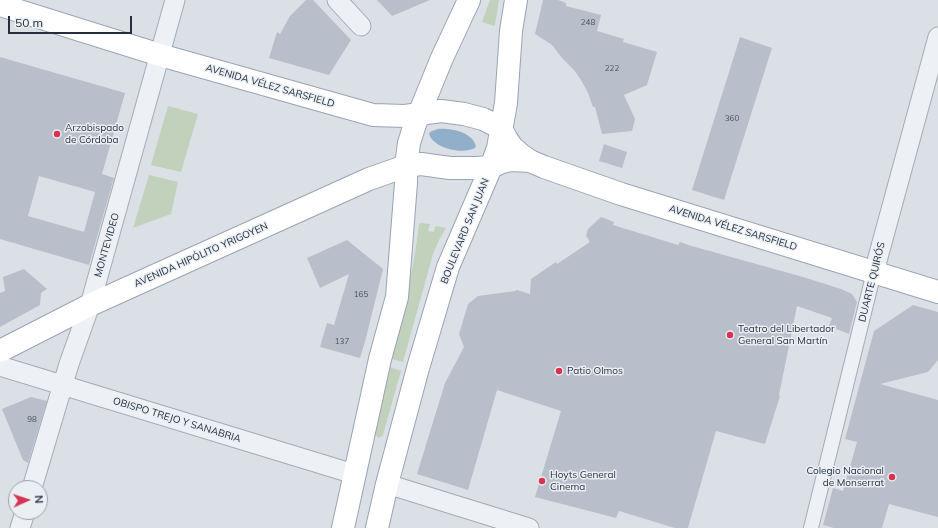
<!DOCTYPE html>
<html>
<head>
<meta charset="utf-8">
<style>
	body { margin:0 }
	#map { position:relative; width:938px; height:528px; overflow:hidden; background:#dbe0e6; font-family:Mulish,sans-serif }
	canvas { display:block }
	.north { position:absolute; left:8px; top:480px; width:40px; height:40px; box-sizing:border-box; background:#eaeff4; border:1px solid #9ba2ab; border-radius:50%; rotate:87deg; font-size:11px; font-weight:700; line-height:16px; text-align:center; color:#242e3d }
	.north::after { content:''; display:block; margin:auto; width:14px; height:18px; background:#d73453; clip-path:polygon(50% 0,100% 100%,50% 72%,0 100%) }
	.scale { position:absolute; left:8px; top:16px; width:124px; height:18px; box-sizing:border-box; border:2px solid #242e3d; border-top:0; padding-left:5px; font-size:12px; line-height:14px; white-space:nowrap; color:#242e3d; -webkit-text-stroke:3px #eaeff4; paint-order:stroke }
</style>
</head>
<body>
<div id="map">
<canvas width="938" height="528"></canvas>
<div class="north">N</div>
<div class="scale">50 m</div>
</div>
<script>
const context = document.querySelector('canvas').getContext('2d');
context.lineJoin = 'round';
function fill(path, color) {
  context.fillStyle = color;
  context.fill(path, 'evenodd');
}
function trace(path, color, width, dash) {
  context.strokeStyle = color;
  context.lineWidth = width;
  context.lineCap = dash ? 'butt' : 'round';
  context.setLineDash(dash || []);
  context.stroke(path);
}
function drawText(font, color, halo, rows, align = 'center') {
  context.font = font + ' Mulish,sans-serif';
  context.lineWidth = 3;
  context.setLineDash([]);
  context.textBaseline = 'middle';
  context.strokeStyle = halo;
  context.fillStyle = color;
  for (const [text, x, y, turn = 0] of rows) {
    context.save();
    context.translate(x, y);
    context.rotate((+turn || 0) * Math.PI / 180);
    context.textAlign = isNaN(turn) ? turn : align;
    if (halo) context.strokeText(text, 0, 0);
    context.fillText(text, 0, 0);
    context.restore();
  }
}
fill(new Path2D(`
	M 490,0 L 499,0 L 495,25 L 494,26 L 482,22 Z
	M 168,106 L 198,114 L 181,172 L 151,165 Z
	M 149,175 L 178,182 L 171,214 L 133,228 Z
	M 421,223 L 430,224 L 428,231 L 434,232 L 435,226 L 446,228 L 439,240 L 433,254 L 403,362 L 392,359 C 402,314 414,270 419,224 Z
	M 390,367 L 401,371 L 383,435 L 379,438 L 377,437 L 375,433 Z`), '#c1d1bb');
fill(new Path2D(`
	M 438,129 C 451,128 473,132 476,147 C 465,156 431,148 429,133 L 432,131 Z`), '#92afca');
fill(new Path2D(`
	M 306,0 L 313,0 L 351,40 L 329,75 L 269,58 L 277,32 L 280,34 L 290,16 Z
	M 377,0 L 430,0 L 392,16 Z
	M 543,0 L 558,0 L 566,3 L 566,6 L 601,15 L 597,31 L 624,39 L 623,42 L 657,52 L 647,85 L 624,95 L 635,119 L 632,131 L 602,134 L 595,107 L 593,107 L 588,93 L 581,80 L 574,70 L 562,58 L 552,45 L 535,34 Z
	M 740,37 L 772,48 L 724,200 L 692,190 Z
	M 0,57 L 125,93 L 102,174 L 114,178 L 89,265 L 0,239 ZM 39,176 L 95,192 L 84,232 L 28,216 Z
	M 604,144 L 627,152 L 622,168 L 599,161 Z
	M 601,217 L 614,222 L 613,225 L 678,245 L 680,242 L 688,245 L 803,277 L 841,289 L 852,294 L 857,302 L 849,334 L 829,326 L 832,318 L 797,306 L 779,395 L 780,396 L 765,444 L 716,431 L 688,528 L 675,528 L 619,511 L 616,518 L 535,497 L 561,411 L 497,390 L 468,490 L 417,474 L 445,383 L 464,347 L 459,334 L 468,304 L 478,296 L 515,291 L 517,290 L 530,294 L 531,279 L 556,262 L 557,264 L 590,242 L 586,236 L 588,229 Z
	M 347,240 L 383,269 L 366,338 L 360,358 L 320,347 L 327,323 L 334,325 L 349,274 L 320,288 L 307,258 Z
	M 24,269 L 47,289 L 41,293 L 40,305 L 0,327 L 0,293 L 5,291 L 3,277 Z
	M 913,305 L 938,312 L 938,360 L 928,372 L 880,384 L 938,400 L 938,517 L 889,504 L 882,528 L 834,528 L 823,525 L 833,488 L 843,491 L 857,442 L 845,439 L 874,331 Z
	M 31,397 L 47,401 L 28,463 L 23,460 L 2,409 Z`), '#b8bfca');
const pedestrian = new Path2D(`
	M 811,528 L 874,272`);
const minor = new Path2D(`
	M 337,0 L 361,26
	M 874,272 L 938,37
	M 0,366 L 354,474
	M 387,484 L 529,528
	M 32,488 L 69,364 L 90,305 L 175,0
	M 20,528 L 25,512`);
const primary = new Path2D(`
	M 0,5 L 160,55 L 373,115 L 405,116 L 441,111 L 464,114 L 483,119 L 501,128 L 506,138 L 512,147 L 521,155 L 530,161 L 544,167 L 621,194 L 938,292
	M 0,351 L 90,305 L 369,179 L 406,166 L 421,164 L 450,168 L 476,168 L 491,167 L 502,162 L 511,160 L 530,161
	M 343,528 L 380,359 L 397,297 L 406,183 L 406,166 L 409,143 L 415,124 L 442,58 L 469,0
	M 377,528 L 387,484 L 418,368 L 448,267 L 491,167 L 498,148 L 506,103 L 511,31 L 516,0`);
trace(pedestrian, '#a4abb3', 16);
trace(minor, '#a4abb3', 21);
trace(primary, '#99a4b3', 24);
trace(pedestrian, '#edf0f5', 14);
trace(minor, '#edf0f5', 19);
trace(primary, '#fff', 22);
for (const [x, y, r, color] of [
	[57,134,4,"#d73453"],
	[730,335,4,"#d73453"],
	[559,371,4,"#d73453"],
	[892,477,4,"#d73453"],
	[542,481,4,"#d73453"]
]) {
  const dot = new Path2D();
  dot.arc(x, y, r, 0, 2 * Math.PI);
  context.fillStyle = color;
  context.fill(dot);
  trace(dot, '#eaeff4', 1.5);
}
drawText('8px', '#495260', null, [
	["248",588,23],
	["222",612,69],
	["360",732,119],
	["165",361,295],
	["137",342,342],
	["98",32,420]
]);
drawText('10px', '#242e3d', '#eaeff4', [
	["AVENIDA VÉLEZ SARSFIELD",270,86,16],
	["AVENIDA VÉLEZ SARSFIELD",733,228,17],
	["BOULEVARD SAN JUAN",465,231,-68],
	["MONTEVIDEO",107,245,-74],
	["AVENIDA HIPÓLITO YRIGOYEN",201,255,-24],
	["DUARTE QUIRÓS",872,282,-76],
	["OBISPO TREJO Y SANABRIA",177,420,17]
]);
drawText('10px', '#242e3d', '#eaeff4', [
	["Arzobispado",65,128],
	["de Córdoba",65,140],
	["Teatro del Libertador",738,329],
	["General San Martín",738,341],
	["Patio Olmos",567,371],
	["Colegio Nacional",884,471,"right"],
	["de Monserrat",884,483,"right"],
	["Hoyts General",550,475],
	["Cinema",550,487]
], 'left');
</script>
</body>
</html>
